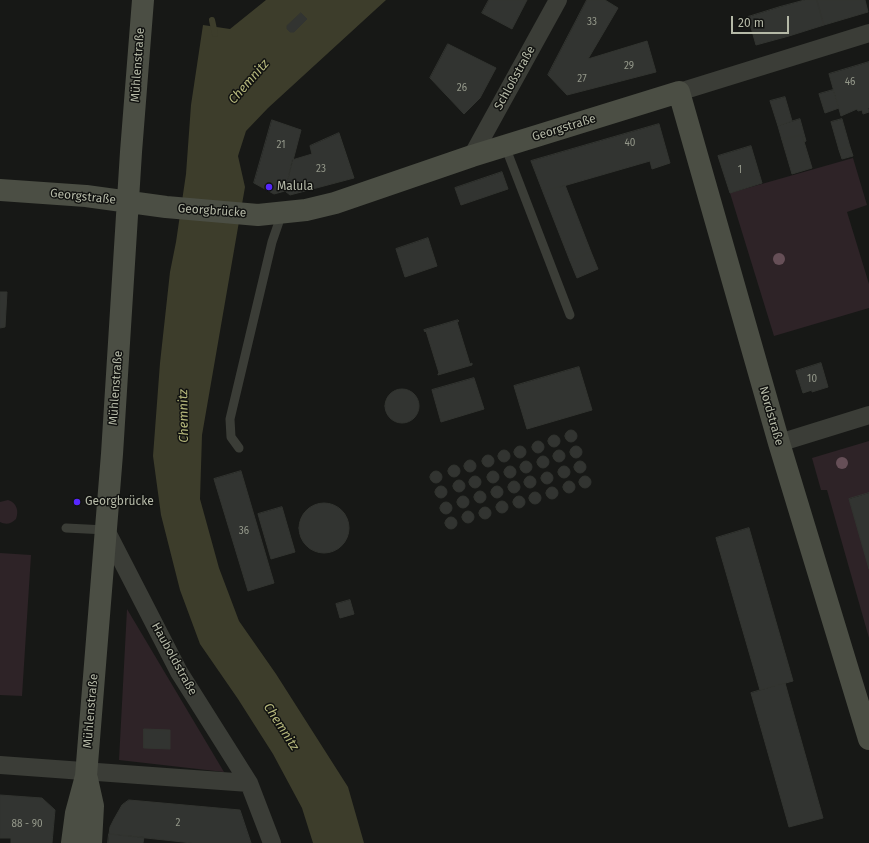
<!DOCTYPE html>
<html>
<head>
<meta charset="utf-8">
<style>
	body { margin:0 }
	#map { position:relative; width:869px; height:843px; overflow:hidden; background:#171816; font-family:"Fira Sans",sans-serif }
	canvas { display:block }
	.scale { position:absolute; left:731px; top:16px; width:58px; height:18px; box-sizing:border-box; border:2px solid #b5b9a7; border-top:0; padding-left:5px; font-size:12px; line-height:14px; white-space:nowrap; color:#b5b9a7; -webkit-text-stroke:3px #121311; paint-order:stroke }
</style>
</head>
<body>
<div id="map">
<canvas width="869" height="843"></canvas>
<div class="scale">20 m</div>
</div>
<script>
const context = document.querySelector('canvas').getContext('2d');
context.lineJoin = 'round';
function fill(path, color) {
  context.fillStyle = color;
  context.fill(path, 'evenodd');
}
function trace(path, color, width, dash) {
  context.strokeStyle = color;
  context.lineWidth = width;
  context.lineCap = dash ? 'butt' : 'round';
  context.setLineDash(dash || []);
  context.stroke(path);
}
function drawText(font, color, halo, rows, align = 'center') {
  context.font = font + ' "Fira Sans",sans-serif';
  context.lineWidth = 3;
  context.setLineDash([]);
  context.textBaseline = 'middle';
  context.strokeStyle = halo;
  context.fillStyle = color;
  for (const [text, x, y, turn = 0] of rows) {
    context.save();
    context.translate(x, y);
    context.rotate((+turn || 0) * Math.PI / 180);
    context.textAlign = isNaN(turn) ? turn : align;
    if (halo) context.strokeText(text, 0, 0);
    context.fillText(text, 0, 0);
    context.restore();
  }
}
fill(new Path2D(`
	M 853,158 L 867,205 L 847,212 L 869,284 L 869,308 L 774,336 L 730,193 Z
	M 869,441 L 869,493 L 849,499 L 869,569 L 869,638 L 827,490 L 821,490 L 812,458 Z
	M 8,500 C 17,503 19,511 16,519 C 11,524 6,525 0,522 L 0,502 Z
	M 0,553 L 31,555 L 22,696 L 0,695 Z
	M 127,609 L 224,772 L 119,760 Z`), '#2e2327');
fill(new Path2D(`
	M 266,0 L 386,0 L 268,108 L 246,131 L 238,156 L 245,187 L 202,435 L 200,499 L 219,568 L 239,621 L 276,674 L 348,787 L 364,843 L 313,843 L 302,808 L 273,754 L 238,699 L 200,644 L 180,590 L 161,515 L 153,456 L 160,363 L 170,272 L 176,242 L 186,174 L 191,105 L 203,25 L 230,29 Z`), '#3d3d2b');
trace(new Path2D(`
	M 212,20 L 215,34`), '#3d3d2b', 6);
const building = new Path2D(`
	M 489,0 L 527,0 L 512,29 L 482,13 Z
	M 587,0 L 605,0 L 618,8 L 588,59 L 647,41 L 656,72 L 567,95 L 548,75 Z
	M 805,0 L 817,0 L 824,25 L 789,36 L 780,7 Z
	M 817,0 L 865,0 L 868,12 L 824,25 Z
	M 780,7 L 789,36 L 756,45 L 748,17 Z
	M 301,13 L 307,19 L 294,32 L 290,32 L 287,29 L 287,26 Z
	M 448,44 L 496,68 L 480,98 L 464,114 L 430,78 Z
	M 869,62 L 869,107 L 868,108 L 869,112 L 863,114 L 862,110 L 858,111 L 857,109 L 841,116 L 829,74 Z
	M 833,90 L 839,108 L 825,113 L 819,94 Z
	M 785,97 L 792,121 L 778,126 L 770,101 Z
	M 800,119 L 806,141 L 804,142 L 802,135 L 782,140 L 778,126 Z
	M 842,119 L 850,147 L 839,150 L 831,122 Z
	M 272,120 L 301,130 L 285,191 L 274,194 L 254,183 Z
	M 659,124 L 670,163 L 652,169 L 650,161 L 560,187 L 560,186 L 543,192 L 531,161 Z
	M 339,133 L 354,178 L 290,195 L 285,191 L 292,160 L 312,154 L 310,146 Z
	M 802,135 L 812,168 L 792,174 L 782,140 Z
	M 751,146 L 762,183 L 730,193 L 718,156 Z
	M 850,147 L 853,156 L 842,159 L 839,150 Z
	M 502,172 L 508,189 L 461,205 L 455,188 Z
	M 565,185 L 591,252 L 570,261 L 543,192 L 560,186 L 560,187 Z
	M 428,238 L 437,266 L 405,277 L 396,249 Z
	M 591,252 L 598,269 L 577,278 L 570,261 Z
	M 0,292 L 7,292 L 5,327 L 0,328 Z
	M 458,320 L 459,321 L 457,322 L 470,364 L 472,363 L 472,365 L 438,375 L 438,374 L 439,373 L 426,331 L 425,332 L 424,330 Z
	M 821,363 L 828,387 L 812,392 L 812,390 L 803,393 L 796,371 Z
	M 579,367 L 592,410 L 527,429 L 514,386 Z
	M 474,378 L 484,409 L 441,422 L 432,390 Z
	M385 406a17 17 0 1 1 34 0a17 17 0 1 1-34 0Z
	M565 436a6 6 0 1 1 12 0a6 6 0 1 1-12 0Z
	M548 441a6 6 0 1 1 12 0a6 6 0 1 1-12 0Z
	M532 447a6 6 0 1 1 12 0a6 6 0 1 1-12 0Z
	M570 452a6 6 0 1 1 12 0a6 6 0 1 1-12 0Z
	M514 452a6 6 0 1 1 12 0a6 6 0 1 1-12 0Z
	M498 456a6 6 0 1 1 12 0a6 6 0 1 1-12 0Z
	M553 456a6 6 0 1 1 12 0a6 6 0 1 1-12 0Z
	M482 461a6 6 0 1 1 12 0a6 6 0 1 1-12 0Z
	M537 462a6 6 0 1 1 12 0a6 6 0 1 1-12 0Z
	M464 466a6 6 0 1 1 12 0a6 6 0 1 1-12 0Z
	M574 467a6 6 0 1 1 12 0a6 6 0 1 1-12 0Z
	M520 467a6 6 0 1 1 12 0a6 6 0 1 1-12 0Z
	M448 471a6 6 0 1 1 12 0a6 6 0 1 1-12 0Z
	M558 472a6 6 0 1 1 12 0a6 6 0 1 1-12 0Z
	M504 472a6 6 0 1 1 12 0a6 6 0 1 1-12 0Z
	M487 477a6 6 0 1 1 12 0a6 6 0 1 1-12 0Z
	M430 477a6 6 0 1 1 12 0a6 6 0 1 1-12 0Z
	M 241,471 L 274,583 L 248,591 L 214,479 Z
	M541 478a6 6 0 1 1 12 0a6 6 0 1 1-12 0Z
	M469 482a6 6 0 1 1 12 0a6 6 0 1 1-12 0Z
	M579 482a6 6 0 1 1 12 0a6 6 0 1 1-12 0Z
	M524 482a6 6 0 1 1 12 0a6 6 0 1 1-12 0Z
	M453 486a6 6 0 1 1 12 0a6 6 0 1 1-12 0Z
	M563 487a6 6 0 1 1 12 0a6 6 0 1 1-12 0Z
	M508 487a6 6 0 1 1 12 0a6 6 0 1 1-12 0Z
	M435 492a6 6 0 1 1 12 0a6 6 0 1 1-12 0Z
	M491 492a6 6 0 1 1 12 0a6 6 0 1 1-12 0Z
	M546 493a6 6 0 1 1 12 0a6 6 0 1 1-12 0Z
	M474 497a6 6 0 1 1 12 0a6 6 0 1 1-12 0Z
	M529 498a6 6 0 1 1 12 0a6 6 0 1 1-12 0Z
	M 869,493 L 869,569 L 849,499 Z
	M457 502a6 6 0 1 1 12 0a6 6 0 1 1-12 0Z
	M513 502a6 6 0 1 1 12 0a6 6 0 1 1-12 0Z
	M496 507a6 6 0 1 1 12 0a6 6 0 1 1-12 0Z
	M440 508a6 6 0 1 1 12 0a6 6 0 1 1-12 0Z
	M299 528a25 25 0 1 1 50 0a25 25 0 1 1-50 0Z
	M479 513a6 6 0 1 1 12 0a6 6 0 1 1-12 0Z
	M 282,507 L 295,552 L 271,559 L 258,514 Z
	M462 517a6 6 0 1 1 12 0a6 6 0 1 1-12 0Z
	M445 523a6 6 0 1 1 12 0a6 6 0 1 1-12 0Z
	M 749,528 L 793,681 L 760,690 L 716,538 Z
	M 350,600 L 354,614 L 340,618 L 336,604 Z
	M 785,683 L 823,818 L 789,827 L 751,693 Z
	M 144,729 L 170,730 L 170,749 L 144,748 Z
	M 0,795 L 42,798 L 55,810 L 52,843 L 11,843 L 11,838 L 0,838 Z
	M 129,800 L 240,810 L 251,843 L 192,843 L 109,834 L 110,827 L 114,819 L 122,805 Z
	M 109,834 L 144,837 L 143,843 L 108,843 Z`);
fill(building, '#323431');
trace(building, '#323430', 1);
trace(new Path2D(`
	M 505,146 L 570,315
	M 239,448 L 231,437 L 230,419 L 272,242 L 282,213
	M 66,528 L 106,530`), '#3b3d37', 9);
trace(new Path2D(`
	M 679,92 L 869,33
	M 472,156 L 558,0
	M 779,443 L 869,415
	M 106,530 L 179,672 L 249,783 L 272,843
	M 0,765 L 249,783`), '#3b3d37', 18);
trace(new Path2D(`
	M 0,190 L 86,196 L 166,207 L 258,215 L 306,210 L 335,203 L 472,156 L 679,92 L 779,443 L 869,739
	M 87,779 L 93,806 L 91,843
	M 72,843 L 76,813 L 86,776 L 112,454 L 131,152 L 143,0`), '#4b4e44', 22);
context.fillStyle = '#664f57';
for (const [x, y] of [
	[779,259],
	[842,463]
]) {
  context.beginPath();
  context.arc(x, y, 6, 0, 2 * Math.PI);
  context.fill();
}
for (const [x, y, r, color] of [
	[269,187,4,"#5727ff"],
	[77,502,4,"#5727ff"]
]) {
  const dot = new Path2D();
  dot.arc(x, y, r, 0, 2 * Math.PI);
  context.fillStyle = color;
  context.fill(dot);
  trace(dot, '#121311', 1.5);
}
drawText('10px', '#94988a', null, [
	["33",592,22],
	["29",629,66],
	["27",582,79],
	["46",850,82],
	["26",462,88],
	["40",630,143],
	["21",281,145],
	["23",321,169],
	["1",740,170],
	["10",812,379],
	["36",244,531],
	["2",178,823],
	["88 - 90",27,824]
]);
drawText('12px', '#b5b9a7', '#121311', [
	["Mühlenstraße",138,65,-86],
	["Schloßstraße",515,78,-61],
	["Georgstraße",564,128,-17],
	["Georgstraße",83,197,6],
	["Georgbrücke",212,211,4],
	["Mühlenstraße",116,388,-86],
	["Nordstraße",771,416,74],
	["Hauboldstraße",174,659,61],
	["Mühlenstraße",91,711,-85]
]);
drawText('12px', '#b5b9a7', '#121311', [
	["Malula",277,187],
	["Georgbrücke",85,502]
], 'left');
drawText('italic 13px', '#b5b77b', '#121311', [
	["Chemnitz",249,82,-49],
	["Chemnitz",184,416,-91],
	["Chemnitz",281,727,57]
]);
</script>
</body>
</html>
